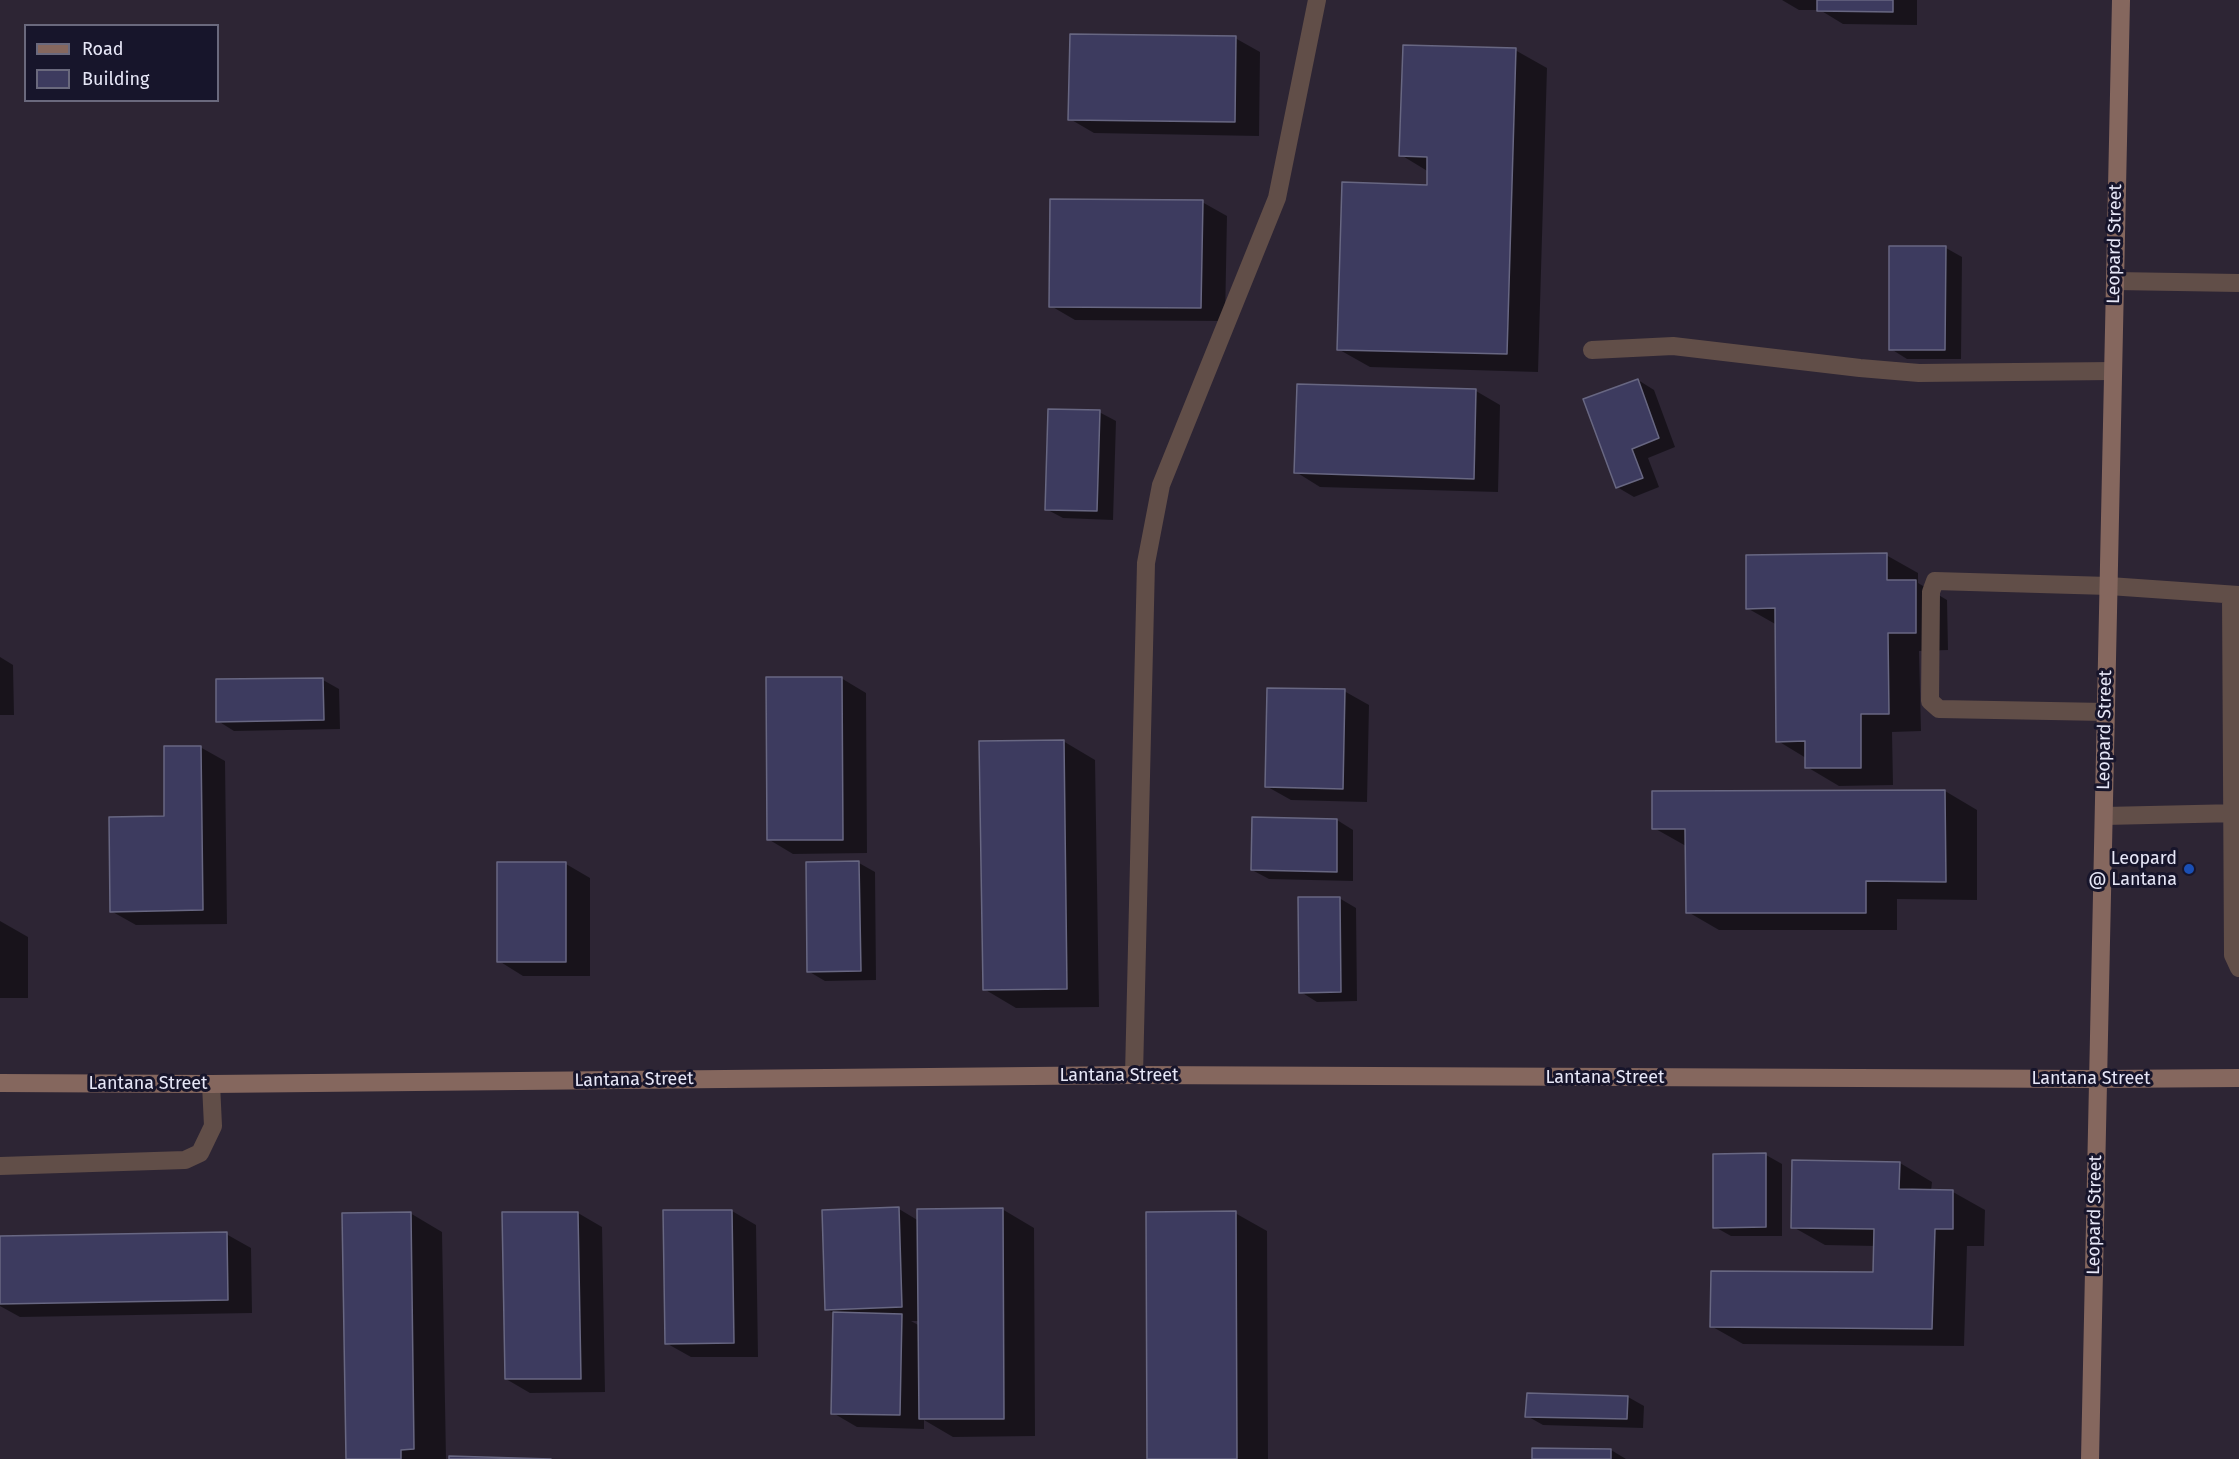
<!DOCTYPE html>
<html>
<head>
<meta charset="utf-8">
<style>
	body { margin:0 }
	#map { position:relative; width:2239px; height:1459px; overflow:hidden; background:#201e35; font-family:"Fira Sans",sans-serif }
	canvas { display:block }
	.legend { position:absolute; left:24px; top:24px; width:195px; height:78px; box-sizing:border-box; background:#17152b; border:2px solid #6a697d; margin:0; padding:8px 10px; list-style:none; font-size:18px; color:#e7e7f7 }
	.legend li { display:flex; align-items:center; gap:12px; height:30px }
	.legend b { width:30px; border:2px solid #6a697d }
</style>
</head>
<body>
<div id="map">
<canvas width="2239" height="1459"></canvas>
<ul class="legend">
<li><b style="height:8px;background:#85675e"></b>Road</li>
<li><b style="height:16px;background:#3d3b5f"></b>Building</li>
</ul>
</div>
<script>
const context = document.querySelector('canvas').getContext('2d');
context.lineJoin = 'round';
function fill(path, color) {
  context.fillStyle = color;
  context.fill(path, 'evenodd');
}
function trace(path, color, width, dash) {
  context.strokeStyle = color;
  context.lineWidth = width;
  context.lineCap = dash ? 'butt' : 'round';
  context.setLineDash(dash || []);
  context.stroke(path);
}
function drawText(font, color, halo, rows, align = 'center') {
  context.font = font + ' "Fira Sans",sans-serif';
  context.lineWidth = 6;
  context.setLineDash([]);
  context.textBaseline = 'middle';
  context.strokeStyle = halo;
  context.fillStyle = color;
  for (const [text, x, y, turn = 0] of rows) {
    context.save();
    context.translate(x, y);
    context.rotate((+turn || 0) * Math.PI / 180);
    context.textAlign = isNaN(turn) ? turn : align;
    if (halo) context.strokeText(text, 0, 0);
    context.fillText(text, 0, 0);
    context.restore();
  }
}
fill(new Path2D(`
	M 0,0 L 2239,0 L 2239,1459 L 0,1459 ZM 26,26 L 218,26 L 218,100 L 26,100 Z`), '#2d2534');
fill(new Path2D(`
	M 1782,0 L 1917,0 L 1917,25 L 1843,24 L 1820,10 L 1799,10 Z
	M 1235,38 L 1260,52 L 1259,136 L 1094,133 L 1070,119 Z
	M 1515,50 L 1547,68 L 1538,372 L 1370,367 L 1338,349 L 1428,187 L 1429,172 L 1401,155 Z
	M 1202,202 L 1227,216 L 1225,321 L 1075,320 L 1051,306 Z
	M 1946,248 L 1962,257 L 1961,359 L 1907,359 L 1891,349 Z
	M 1638,380 L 1654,390 L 1675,447 L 1648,458 L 1659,487 L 1634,497 L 1617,487 Z
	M 1476,391 L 1500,405 L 1498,492 L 1320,487 L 1296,472 Z
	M 1099,412 L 1116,421 L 1113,520 L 1063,518 L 1046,509 Z
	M 1886,555 L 1918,573 L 1918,583 L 1947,600 L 1948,650 L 1919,651 L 1921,731 L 1892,732 L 1893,785 L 1839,786 L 1807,767 L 1806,758 L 1778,741 L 1777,625 L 1747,608 Z
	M 0,657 L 13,665 L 14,715 L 0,715 Z
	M 841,678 L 866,693 L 867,853 L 793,854 L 768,839 Z
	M 323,680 L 339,689 L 340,729 L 234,731 L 218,721 Z
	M 1344,691 L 1369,705 L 1367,802 L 1291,800 L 1266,786 Z
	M 1063,741 L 1095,760 L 1099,1007 L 1016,1008 L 984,989 Z
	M 200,747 L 225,761 L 227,924 L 136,925 L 111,911 L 166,817 Z
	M 1945,791 L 1977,810 L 1977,900 L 1897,899 L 1897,930 L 1719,930 L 1688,912 L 1686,846 L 1654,828 Z
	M 1337,820 L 1353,830 L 1353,881 L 1269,879 L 1252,870 Z
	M 859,863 L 875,872 L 876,980 L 825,981 L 808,971 Z
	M 566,864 L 590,878 L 590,976 L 523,976 L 499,961 Z
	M 1339,898 L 1356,908 L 1357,1001 L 1317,1002 L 1301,992 Z
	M 0,921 L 28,937 L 28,998 L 0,998 Z
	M 1715,1155 L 1766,1155 L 1782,1164 L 1782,1236 L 1731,1236 L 1715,1227 Z
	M 1900,1163 L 1932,1182 L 1931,1191 L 1953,1192 L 1985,1210 L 1984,1246 L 1967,1246 L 1964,1346 L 1743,1344 L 1711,1326 L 1875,1274 L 1875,1246 L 1825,1245 L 1793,1227 Z
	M 899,1209 L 919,1221 L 1002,1209 L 1034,1228 L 1035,1436 L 953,1437 L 924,1420 L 924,1429 L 857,1427 L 833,1413 L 835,1314 L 826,1309 ZM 911,1321 L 920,1321 L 920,1326 Z
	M 732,1211 L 756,1225 L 758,1357 L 691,1357 L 666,1343 Z
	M 410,1213 L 442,1232 L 446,1459 L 347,1459 Z
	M 578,1213 L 602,1227 L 605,1392 L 530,1393 L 506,1379 Z
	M 1235,1213 L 1267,1231 L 1268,1459 L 1148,1459 Z
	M 226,1234 L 251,1248 L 252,1313 L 20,1317 L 0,1306 L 0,1238 Z
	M 1628,1397 L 1644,1406 L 1643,1428 L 1543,1425 L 1527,1416 Z
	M 1611,1450 L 1626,1459 L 1533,1459 Z`), '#0007');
const building = new Path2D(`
	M 1817,0 L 1893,0 L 1893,12 L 1817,11 Z
	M 1070,34 L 1236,36 L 1235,122 L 1068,120 Z
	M 1403,45 L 1516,48 L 1507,354 L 1337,350 L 1342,182 L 1427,185 L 1427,157 L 1399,156 Z
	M 1050,199 L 1203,200 L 1201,308 L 1049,307 Z
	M 1889,246 L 1946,246 L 1945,350 L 1889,350 Z
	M 1638,379 L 1659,438 L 1632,449 L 1643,478 L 1616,488 L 1583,399 Z
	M 1297,384 L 1476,389 L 1474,479 L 1294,473 Z
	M 1048,409 L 1100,410 L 1097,511 L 1045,510 Z
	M 1887,553 L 1887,580 L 1916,580 L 1916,633 L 1888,633 L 1889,714 L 1861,714 L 1861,768 L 1805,768 L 1805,741 L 1776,742 L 1775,608 L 1746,609 L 1746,555 Z
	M 766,677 L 842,677 L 843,840 L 767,840 Z
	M 323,678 L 324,720 L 216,722 L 216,679 Z
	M 1267,688 L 1345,689 L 1343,789 L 1265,787 Z
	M 1064,740 L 1067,989 L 983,990 L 979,741 Z
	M 164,746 L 201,746 L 203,910 L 110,912 L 109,817 L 164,816 Z
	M 1945,790 L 1946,882 L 1866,881 L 1866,913 L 1686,913 L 1685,829 L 1652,829 L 1652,791 Z
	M 1252,817 L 1337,819 L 1337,872 L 1251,870 Z
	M 859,861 L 861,971 L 807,972 L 806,862 Z
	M 497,862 L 566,862 L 566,962 L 497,962 Z
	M 1298,897 L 1340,897 L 1341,992 L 1299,993 Z
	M 1766,1153 L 1766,1227 L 1713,1228 L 1713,1154 Z
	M 1792,1160 L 1900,1162 L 1899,1189 L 1953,1190 L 1953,1229 L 1935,1229 L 1932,1329 L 1710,1327 L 1711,1271 L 1873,1272 L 1874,1229 L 1791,1228 Z
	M 899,1207 L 902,1307 L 825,1310 L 822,1210 Z
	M 1003,1208 L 1004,1419 L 919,1419 L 917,1209 Z
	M 663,1210 L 732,1210 L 734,1343 L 665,1344 Z
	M 1236,1211 L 1237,1459 L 1147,1459 L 1146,1212 Z
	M 411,1212 L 414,1449 L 401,1450 L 401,1459 L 346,1459 L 342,1213 Z
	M 502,1212 L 578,1212 L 581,1379 L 505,1379 Z
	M 227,1232 L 228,1300 L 0,1304 L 0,1236 Z
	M 833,1312 L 902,1314 L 900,1415 L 831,1414 Z
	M 1527,1393 L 1628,1396 L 1627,1419 L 1525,1417 Z
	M 1532,1448 L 1611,1449 L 1611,1459 L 1532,1459 Z
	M 449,1456 L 551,1459 L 449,1459 Z`);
fill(building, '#3d3b5f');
trace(building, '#686782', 1.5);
trace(new Path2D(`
	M 2115,281 L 2239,283
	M 1592,350 L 1673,346 L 1860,368 L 1919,373 L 2113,371
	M 2231,595 L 2233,955 L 2239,968
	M 2106,712 L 1939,709 L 1930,701 L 1931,592 L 1935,581 L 2109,586 L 2239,595
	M 2104,816 L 2239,813
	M 1134,1075 L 1146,563 L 1161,485 L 1277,198 L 1317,0
	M 0,1166 L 185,1160 L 200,1153 L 213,1126 L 211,1084`), '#614e48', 18);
trace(new Path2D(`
	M 0,1083 L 211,1084 L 1134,1075 L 2098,1079 L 2239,1078
	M 2090,1459 L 2121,0`), '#85675e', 18);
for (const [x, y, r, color] of [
	[2189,869,6,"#1a4fb4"]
]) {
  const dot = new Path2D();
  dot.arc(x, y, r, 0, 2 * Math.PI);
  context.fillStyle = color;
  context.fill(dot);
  trace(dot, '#17152b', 2);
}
drawText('18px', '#e7e7f7', '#17152b', [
	["Leopard Street",2115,244,-89],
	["Leopard Street",2105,730,-89],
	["Lantana Street",1119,1076],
	["Lantana Street",1605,1078],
	["Lantana Street",2091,1079],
	["Lantana Street",634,1080,-1],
	["Lantana Street",148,1084],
	["Leopard Street",2095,1215,-89]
]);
drawText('18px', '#e7e7f7', '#17152b', [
	["Leopard",2177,859],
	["@ Lantana",2177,880]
], 'right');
</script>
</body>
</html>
